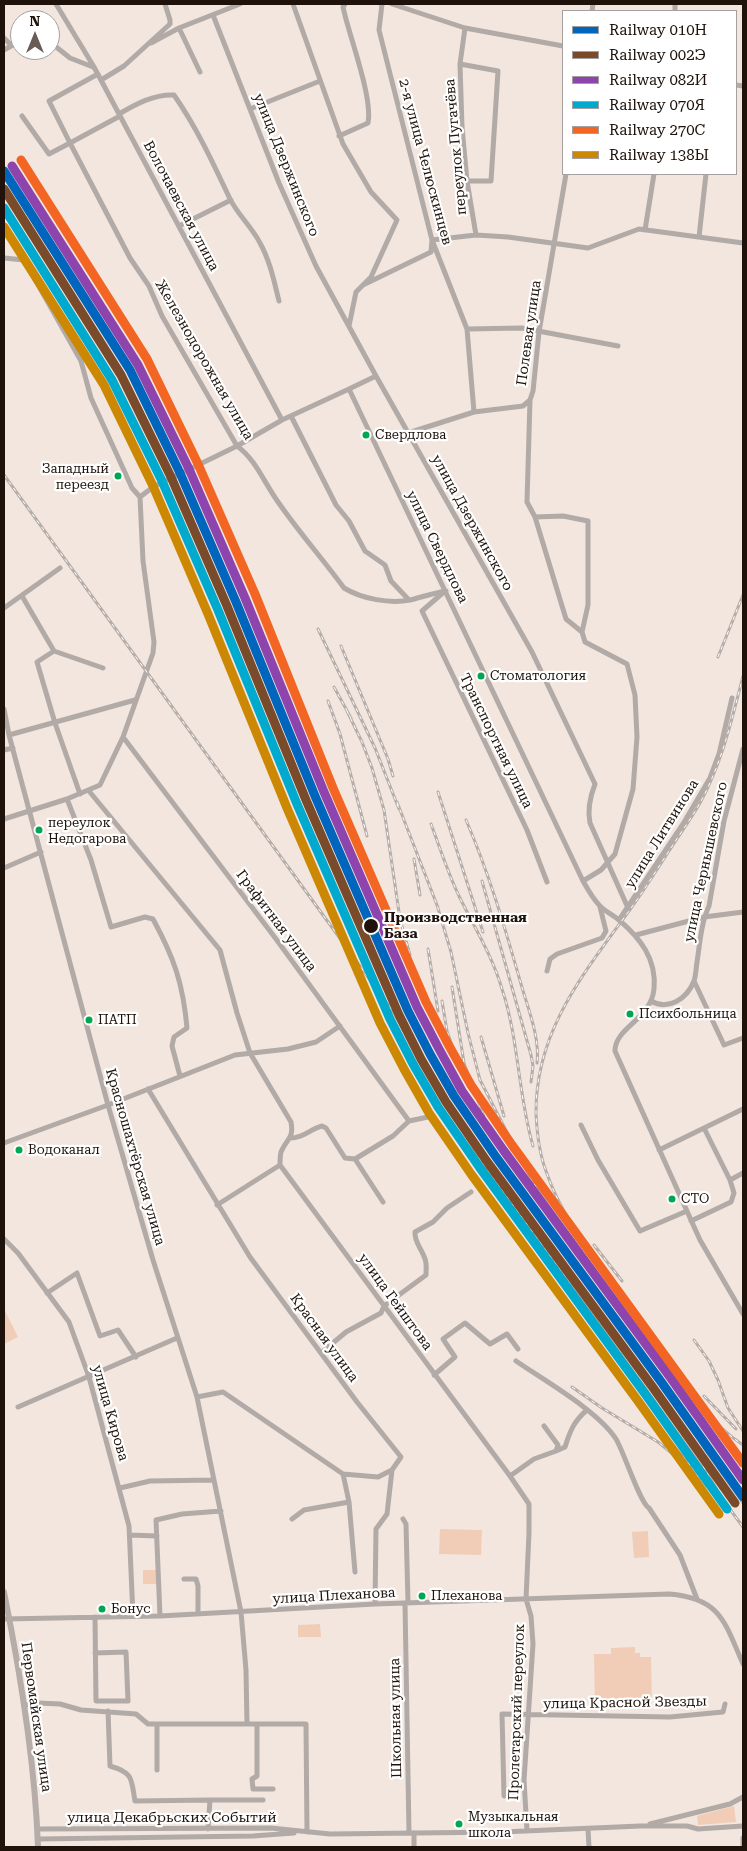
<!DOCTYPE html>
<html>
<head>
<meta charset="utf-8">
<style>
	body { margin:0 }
	#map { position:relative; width:747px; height:1851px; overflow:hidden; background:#f2e6df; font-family:"Roboto Serif",serif }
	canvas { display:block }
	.frame { position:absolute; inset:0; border:5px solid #1e120a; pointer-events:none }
	.legend { position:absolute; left:562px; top:10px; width:175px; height:165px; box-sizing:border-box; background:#fff; border:1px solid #a5a09d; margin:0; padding:6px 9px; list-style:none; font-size:15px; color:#1e120a }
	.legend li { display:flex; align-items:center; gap:10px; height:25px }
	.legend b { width:25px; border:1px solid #a5a09d }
	.north { position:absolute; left:10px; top:10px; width:50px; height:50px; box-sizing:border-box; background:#fff; border:1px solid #a5a09d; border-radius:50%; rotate:0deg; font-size:14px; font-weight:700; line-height:20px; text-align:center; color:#1e120a }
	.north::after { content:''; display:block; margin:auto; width:18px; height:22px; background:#685c55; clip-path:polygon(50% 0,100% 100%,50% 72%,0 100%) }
</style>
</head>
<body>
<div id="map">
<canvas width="747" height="1851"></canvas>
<div class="frame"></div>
<ul class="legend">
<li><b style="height:6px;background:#0065bd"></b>Railway 010Н</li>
<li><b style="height:6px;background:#7a4b2a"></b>Railway 002Э</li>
<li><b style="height:6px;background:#8e44ad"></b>Railway 082И</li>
<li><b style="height:6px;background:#00a9ce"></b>Railway 070Я</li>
<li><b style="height:6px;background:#f26522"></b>Railway 270С</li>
<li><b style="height:6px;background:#cc8802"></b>Railway 138Ы</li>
</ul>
<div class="north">N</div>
</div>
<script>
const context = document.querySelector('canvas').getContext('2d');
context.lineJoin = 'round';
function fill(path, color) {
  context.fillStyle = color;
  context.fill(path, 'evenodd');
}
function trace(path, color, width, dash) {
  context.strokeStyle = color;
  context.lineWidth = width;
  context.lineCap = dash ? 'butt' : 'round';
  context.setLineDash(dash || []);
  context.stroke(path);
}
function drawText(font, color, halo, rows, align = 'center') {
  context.font = font + ' "Roboto Serif",serif';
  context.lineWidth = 4.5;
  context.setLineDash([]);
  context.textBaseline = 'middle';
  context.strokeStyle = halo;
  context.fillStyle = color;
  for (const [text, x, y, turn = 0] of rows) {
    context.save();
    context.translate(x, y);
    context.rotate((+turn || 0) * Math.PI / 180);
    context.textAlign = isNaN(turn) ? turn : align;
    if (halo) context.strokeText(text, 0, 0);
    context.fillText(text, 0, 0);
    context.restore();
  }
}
fill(new Path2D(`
	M 4,1309 L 18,1337 L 4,1344 Z
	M 440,1529 L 482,1530 L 481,1555 L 439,1554 Z
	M 648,1531 L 649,1557 L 634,1558 L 632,1532 Z
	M 143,1570 L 156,1570 L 156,1584 L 143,1584 Z
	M 320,1624 L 321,1637 L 298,1637 L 298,1625 Z
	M 635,1647 L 635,1653 L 640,1653 L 640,1657 L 651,1657 L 652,1707 L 595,1708 L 594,1654 L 611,1654 L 611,1648 Z
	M 734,1806 L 736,1822 L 698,1825 L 697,1816 Z`), '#f1cdb7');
trace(new Path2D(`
	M 56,4 L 94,67 L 282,420
	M 293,4 L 343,144 L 371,192 L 397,220 L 371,277 L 356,292 L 349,326
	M 382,4 L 379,30 L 432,240 L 467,329 L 474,412
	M 392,4 L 465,28 L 563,46
	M 675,4 L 675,11
	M 592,11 L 593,4
	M 213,15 L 279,183 L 316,266 L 376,376 L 532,652 L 595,784 C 590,797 587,809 590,823 L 628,908
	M 179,28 L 200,72
	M 465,28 L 460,64 L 462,127 L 467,181 L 476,235
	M 4,38 L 11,45
	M 50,42 L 70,58 L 93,67
	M 151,43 L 179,28 L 240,4
	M 4,50 L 20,41
	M 460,64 L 498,71 L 491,181 L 467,181
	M 98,74 L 49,101 L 70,143 L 120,116
	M 101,80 L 124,66 L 170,24 L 170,20 L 165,4
	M 736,85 L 743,86
	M 250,109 L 320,81
	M 119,114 C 136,104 154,94 174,95 C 197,128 213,163 230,199 C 238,215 252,227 260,243 C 270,261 274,281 279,301
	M 22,116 L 49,154 L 70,143 L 130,258 L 149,286 L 162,316 L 237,446 C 255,459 263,480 276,499 C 297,530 322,558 344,588 C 362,599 390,604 410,600 C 422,597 434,593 446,591
	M 339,136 L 368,123 C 373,97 349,36 343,7 L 345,4
	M 179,226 L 231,200
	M 4,228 L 24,260 L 81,361 L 91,398 L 132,488 L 140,497 L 143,561 L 154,642 L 153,653 L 123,737 L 100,785 L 67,799 L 4,819
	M 645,230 L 654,174
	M 699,237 L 706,174
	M 4,258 L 24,260
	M 363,285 L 431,252 L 432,240 L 476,235 L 508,237 L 588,248 L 639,229 L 743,243
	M 467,329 L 522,328 L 618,346
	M 349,389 L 376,376
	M 530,400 L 527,502 L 535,517 L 566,619 L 582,632 L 585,642 L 627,664 L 635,695 L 637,737 L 633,789 L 615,854 L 601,870 L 583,881
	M 291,416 L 336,505 L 349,521 L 365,551 L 385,565 L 391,581 L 409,600
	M 408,433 L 474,412 L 523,406 L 530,400 L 533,391 L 539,332 L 566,174
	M 140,497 L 153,487 L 237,446 L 282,420 L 349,389 L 583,881 C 588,890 593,899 600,906 C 606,912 613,915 619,920 C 640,938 657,959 654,989 C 651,1020 615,1027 615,1051 L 700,1240 L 743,1314
	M 535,517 L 563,516 L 588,521 L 588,605 L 582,632
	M 445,591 L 422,611 L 527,830 L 547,882
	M 22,596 L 54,651 L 103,668
	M 4,608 L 60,568
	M 54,651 L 37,662 L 55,723 L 80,794
	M 4,709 L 9,735 L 108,1105 L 153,1260 L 197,1397 L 241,1612 L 246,1670 L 247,1724 L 306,1724 L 307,1832
	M 9,735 L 135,700
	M 123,737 L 276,939 L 409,1121
	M 4,750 L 13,748
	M 89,791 L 220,950 L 237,1013 L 250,1053 L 291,1122 C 294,1139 287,1138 281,1152 C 280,1156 280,1161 280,1165 L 510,1476 L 529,1504 L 529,1533 L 526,1599 L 531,1616 L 533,1644 L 524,1780 L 527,1831
	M 67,799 L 91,860 L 111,927 L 145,917 L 153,919 C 174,958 183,983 187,1028 L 174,1037 L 172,1046 L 180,1076
	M 4,868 L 41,852
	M 619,920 L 683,824 L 710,778 L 719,754 L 732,698
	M 636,935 L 704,917 L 743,912
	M 547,971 L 550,959 L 557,954 L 602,938 L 606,931 L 600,907
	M 694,981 L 724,1045 L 743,1038
	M 651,1001 C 668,1011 687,999 694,981 C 696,975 696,968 697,962 C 700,943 701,923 709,906 L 724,821 L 743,749
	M 148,1089 L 250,1257 L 357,1402 L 401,1457 L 392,1470 L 378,1477 L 343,1474 L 349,1502 L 355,1572
	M 581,1125 L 598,1160 L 640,1231 L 687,1211
	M 704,1128 L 730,1180
	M 291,1138 C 304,1138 310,1129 322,1126 L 326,1128 L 345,1158 L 355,1159 L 383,1202
	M 4,1143 L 108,1105 L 235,1055 L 288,1049 L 316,1042 L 340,1026
	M 659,1150 L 743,1109
	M 355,1159 L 393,1136 L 409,1121 L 428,1117
	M 217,1205 L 280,1165
	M 691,1221 L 731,1202 L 734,1193 L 730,1180 L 743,1173
	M 4,1239 L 18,1253 L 69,1322 L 89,1377 L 129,1526 L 133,1616
	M 47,1293 L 77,1273 L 100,1336 L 118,1330 L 136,1357
	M 321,1353 L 346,1332 L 381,1313 L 384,1306 L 426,1275 C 426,1269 427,1264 425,1259 C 422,1249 414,1242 415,1232 L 433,1222 L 447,1208 L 471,1192
	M 516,1361 C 545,1381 598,1411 616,1439 C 624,1452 640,1503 649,1508 L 680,1555 L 697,1599
	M 434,1375 L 455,1357 L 443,1339 L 465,1323 L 490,1344 L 507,1334 L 518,1349
	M 197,1397 L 223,1392 L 343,1474
	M 18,1407 L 177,1338
	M 556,1451 L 565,1447 C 570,1431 574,1421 587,1410
	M 510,1476 L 534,1459 L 556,1451 L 558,1445 L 544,1426
	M 120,1488 L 150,1481 L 214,1480
	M 292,1519 L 304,1510 L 349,1502
	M 403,1519 L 406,1524 L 408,1603
	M 130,1535 L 157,1536
	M 184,1579 L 196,1579 L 198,1586 L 198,1614
	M 405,1603 L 409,1833
	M 375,1604 L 376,1529 L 387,1514 L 392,1470
	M 160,1616 L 156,1520 L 182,1514 L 221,1511
	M 95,1617 L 96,1701 L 128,1701 L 126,1652 L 95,1653
	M 4,1619 L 160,1616 L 375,1604 L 669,1594 C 721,1598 725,1623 743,1664
	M 25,1705 L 38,1703 L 60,1704 L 81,1710 L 136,1714 L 148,1724 L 247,1724
	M 108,1711 L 110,1766 C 134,1773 131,1779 135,1801 L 210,1800 L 208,1829
	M 257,1724 L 257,1776 L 252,1779 L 253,1789 L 273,1789
	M 157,1770 L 157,1724
	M 504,1796 L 502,1714 L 670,1717 L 723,1712 L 725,1704
	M 210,1800 L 263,1800
	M 650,1824 L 730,1804 L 743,1797
	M 37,1829 L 271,1828 L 330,1834 L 502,1832 L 640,1826 L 687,1826 L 698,1829 L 743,1826
	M 588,1829 L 589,1847
	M 38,1839 L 253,1836 L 294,1833
	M 414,1847 L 414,1833
	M 743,1847 L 743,1838`), '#b1aaa7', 5);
trace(new Path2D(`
	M 4,1592 C 21,1676 35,1761 38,1847`), '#b6aca8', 6);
const rail = new Path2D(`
	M 4,475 L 394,1013 L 431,1080 L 480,1159 L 706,1473
	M 318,629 L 375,748 L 399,809
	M 341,646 L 388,759 L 393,776
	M 718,657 L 743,595
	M 743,676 C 732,719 722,763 700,803 C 691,819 679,835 669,851 C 656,871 643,892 629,911 C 583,974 535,1032 536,1114 C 537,1133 539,1153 546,1171 C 560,1213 589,1251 614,1287 C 633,1313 651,1340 671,1367 C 692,1396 713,1425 743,1445
	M 334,687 L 351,718
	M 328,701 L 340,734 L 367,836
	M 347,711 L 362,742 L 372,768 L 384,810 L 400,919 L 410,955
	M 438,792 L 483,932
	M 397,802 L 437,905 L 451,952 L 468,1033 L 480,1080 L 528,1173 L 542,1197 L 581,1251
	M 466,820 C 489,873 505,928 521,984 C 528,1009 540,1037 537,1063
	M 431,824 C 440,848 448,873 459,896 C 474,927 492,955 502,989 C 519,1040 518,1095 533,1146
	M 414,859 L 420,895
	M 482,881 L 531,1055 L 533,1066 L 531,1082
	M 428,949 L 438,1011
	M 452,987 L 464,1063 L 484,1117
	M 442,1001 L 447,1031 L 458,1063
	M 481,1037 L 504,1116
	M 524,1245 L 644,1412 L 698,1474
	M 594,1245 L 622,1281
	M 575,1246 L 588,1267
	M 694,1340 L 709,1361 L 718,1380 L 728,1408 L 743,1431
	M 572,1387 L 602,1408 L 658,1442 L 691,1469 L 713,1493
	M 671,1395 L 706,1451 L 743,1503
	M 704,1396 L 736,1429
	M 703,1466 L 724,1502
	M 721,1497 L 743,1527`);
trace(rail, '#b6ada8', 3);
trace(rail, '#fff', 1, [4]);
trace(new Path2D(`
	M 4,171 L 130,370 L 180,473 L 236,602 L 315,796 L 408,1011 L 430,1054 L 454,1096 L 496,1157 L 662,1383 L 743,1497`), '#0065bd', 9);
trace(new Path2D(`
	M 4,189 L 121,375 L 171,477 L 227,606 L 306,800 L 399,1015 L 421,1059 L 446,1102 L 488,1163 L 654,1389 L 735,1503`), '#7a4b2a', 9);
trace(new Path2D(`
	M 12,166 L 138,365 L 189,469 L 245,598 L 324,792 L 417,1007 L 439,1049 L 462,1091 L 504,1151 L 670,1377 L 743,1480`), '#8e44ad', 9);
trace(new Path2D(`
	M 4,208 L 112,380 L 162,481 L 218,610 L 297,804 L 390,1019 L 413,1064 L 438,1107 L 480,1168 L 646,1395 L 727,1509`), '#00a9ce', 9);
trace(new Path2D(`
	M 21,160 L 147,359 L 198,464 L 255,594 L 333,788 L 426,1002 L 448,1044 L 471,1085 L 512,1145 L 743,1463`), '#f26522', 9);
trace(new Path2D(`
	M 4,227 L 104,385 L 153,486 L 208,614 L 287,808 L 380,1023 L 404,1069 L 429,1113 L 471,1174 L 638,1401 L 719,1514`), '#cc8802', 9);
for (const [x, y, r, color] of [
	[366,435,4.5,"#00a651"],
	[118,476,4.5,"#00a651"],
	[481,676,4.5,"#00a651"],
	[39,830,4.5,"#00a651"],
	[371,926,8,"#1e120a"],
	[630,1014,4.5,"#00a651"],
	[89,1020,4.5,"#00a651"],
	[19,1150,4.5,"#00a651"],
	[672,1199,4.5,"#00a651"],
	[422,1596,4.5,"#00a651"],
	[102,1609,4.5,"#00a651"],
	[459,1824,4.5,"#00a651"]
]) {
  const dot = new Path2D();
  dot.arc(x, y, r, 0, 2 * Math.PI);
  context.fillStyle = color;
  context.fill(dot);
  trace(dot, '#fff', 2);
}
drawText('13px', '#1e120a', '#fff', [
	["Свердлова",375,435],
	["Западный",109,469,"right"],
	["переезд",109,485,"right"],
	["Стоматология",490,676],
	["переулок",48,823],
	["Недогарова",48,839],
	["Психбольница",639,1014],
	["ПАТП",98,1020],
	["Водоканал",28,1150],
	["СТО",681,1199],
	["Плеханова",431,1596],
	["Бонус",111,1609],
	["Музыкальная",468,1817],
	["школа",468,1833]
], 'left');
drawText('14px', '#1e120a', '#fff', [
	["переулок Пугачёва",456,147,-95],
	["2-я улица Челюскинцев",425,162,75],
	["улица Дзержинского",286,165,68],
	["Волочаевская улица",181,206,62],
	["Полевая улица",529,333,-82],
	["Железнодорожная улица",204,360,60],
	["улица Дзержинского",472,523,61],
	["улица Свердлова",437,547,64],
	["Транспортная улица",496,741,64],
	["улица Литвинова",662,834,-58],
	["улица Чернышевского",706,862,-78],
	["Графитная улица",276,921,53],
	["Красношахтёрская улица",135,1157,74],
	["улица Гейштова",395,1302,54],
	["Красная улица",324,1338,54],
	["улица Кирова",110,1413,74],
	["улица Плеханова",334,1596,-3],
	["улица Красной Звезды",625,1703,-1],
	["Пролетарский переулок",517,1712,-88],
	["Первомайская улица",36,1717,82],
	["Школьная улица",396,1718,-91],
	["улица Декабрьских Событий",172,1818]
]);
drawText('bold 14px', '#1e120a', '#fff', [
	["Производственная",384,918],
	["База",384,934]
], 'left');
</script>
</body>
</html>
